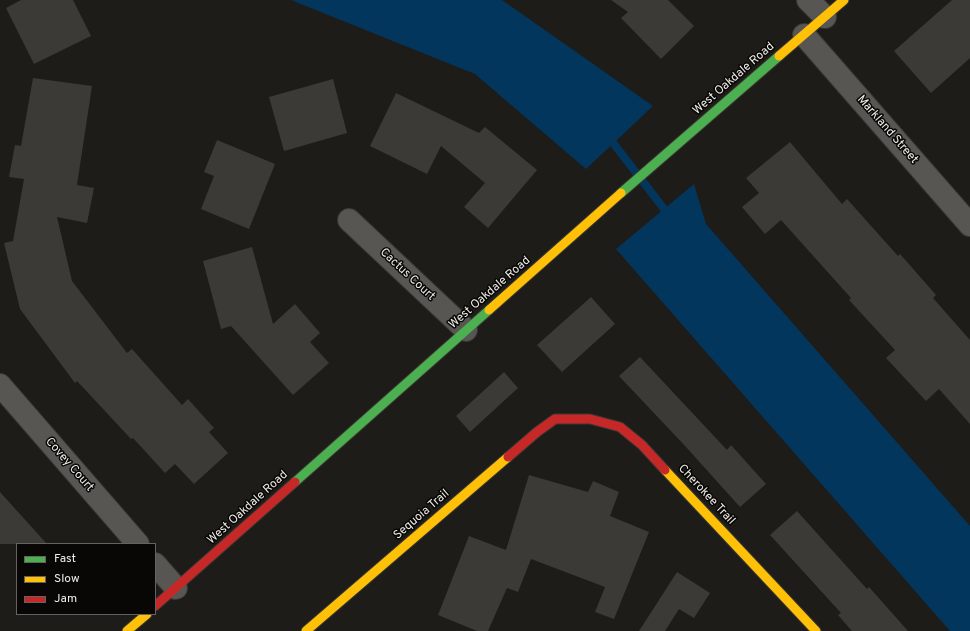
<!DOCTYPE html>
<html>
<head>
<meta charset="utf-8">
<style>
	body { margin:0 }
	#map { position:relative; width:970px; height:631px; overflow:hidden; background:#1e1c18; font-family:Overpass,sans-serif }
	canvas { display:block }
	.legend { position:absolute; left:16px; top:543px; width:140px; height:72px; box-sizing:border-box; background:#090705; border:1px solid #65635f; margin:0; padding:5px 7px; list-style:none; font-size:12px; color:#eeece7 }
	.legend li { display:flex; align-items:center; gap:8px; height:20px }
	.legend b { width:20px; border:1px solid #65635f }
</style>
</head>
<body>
<div id="map">
<canvas width="970" height="631"></canvas>
<ul class="legend">
<li><b style="height:5px;background:#4caf50"></b>Fast</li>
<li><b style="height:5px;background:#ffc107"></b>Slow</li>
<li><b style="height:5px;background:#c62828"></b>Jam</li>
</ul>
</div>
<script>
const context = document.querySelector('canvas').getContext('2d');
context.lineJoin = 'round';
function fill(path, color) {
  context.fillStyle = color;
  context.fill(path, 'evenodd');
}
function trace(path, color, width, dash) {
  context.strokeStyle = color;
  context.lineWidth = width;
  context.lineCap = dash ? 'butt' : 'round';
  context.setLineDash(dash || []);
  context.stroke(path);
}
function drawText(font, color, halo, rows, align = 'center') {
  context.font = font + ' Overpass,sans-serif';
  context.lineWidth = 3;
  context.setLineDash([]);
  context.textBaseline = 'middle';
  context.strokeStyle = halo;
  context.fillStyle = color;
  for (const [text, x, y, turn = 0] of rows) {
    context.save();
    context.translate(x, y);
    context.rotate((+turn || 0) * Math.PI / 180);
    context.textAlign = isNaN(turn) ? turn : align;
    if (halo) context.strokeText(text, 0, 0);
    context.fillText(text, 0, 0);
    context.restore();
  }
}
fill(new Path2D(`
	M 291,0 L 502,0 L 653,106 L 586,169 L 475,74 Z
	M 694,184 L 706,224 L 970,526 L 970,631 L 950,631 L 616,249 Z`), '#03365d');
trace(new Path2D(`
	M 607,135 L 671,218`), '#03365d', 8);
fill(new Path2D(`
	M 21,0 L 73,0 L 91,36 L 34,64 L 6,8 Z
	M 611,0 L 668,0 L 694,26 L 661,59 L 621,18 L 628,12 Z
	M 952,0 L 970,0 L 970,58 L 931,93 L 894,51 Z
	M 33,78 L 92,86 L 77,185 L 94,188 L 87,223 L 57,217 L 72,281 L 127,353 L 132,349 L 182,405 L 188,399 L 214,428 L 209,432 L 228,453 L 194,484 L 175,464 L 165,473 L 133,438 L 131,439 L 77,381 L 75,383 L 20,309 L 4,243 L 13,241 L 24,179 L 9,177 L 15,145 L 21,146 Z
	M 333,79 L 347,133 L 284,151 L 269,97 Z
	M 396,93 L 479,133 L 485,127 L 537,170 L 488,228 L 464,207 L 485,183 L 441,146 L 427,174 L 370,146 Z
	M 217,140 L 275,164 L 249,229 L 201,209 L 214,176 L 204,172 Z
	M 790,142 L 842,204 L 847,199 L 898,256 L 900,254 L 936,295 L 933,298 L 970,340 L 970,424 L 939,389 L 926,401 L 886,358 L 895,350 L 849,300 L 851,298 L 781,220 L 765,234 L 742,207 L 759,193 L 746,178 Z
	M 252,247 L 273,324 L 295,304 L 320,333 L 310,342 L 329,363 L 293,395 L 231,326 L 221,329 L 203,261 Z
	M 591,297 L 615,324 L 562,372 L 537,345 Z
	M 640,357 L 727,450 L 731,445 L 766,484 L 740,507 L 686,447 L 619,376 Z
	M 504,372 L 518,388 L 470,432 L 456,416 Z
	M 529,475 L 588,492 L 593,481 L 619,492 L 610,516 L 649,532 L 614,619 L 595,612 L 605,587 L 531,559 L 518,592 L 507,588 L 488,631 L 477,631 L 438,615 L 469,536 L 506,550 Z
	M 0,492 L 47,544 L 0,544 Z
	M 797,511 L 867,589 L 869,587 L 908,631 L 852,631 L 838,615 L 841,613 L 770,535 Z
	M 677,572 L 710,593 L 694,618 L 679,609 L 665,631 L 639,631 Z`), '#3b3a37');
const street = new Path2D(`
	M 808,0 L 825,17
	M 804,35 L 970,225
	M 349,220 L 466,330
	M 0,385 L 138,544
	M 155,564 L 176,588`);
const fast = new Path2D(`
	M 621,193 L 779,56
	M 295,482 L 489,310`);
const slow = new Path2D(`
	M 779,56 L 844,0
	M 489,310 L 621,193
	M 665,470 L 816,631
	M 127,631 L 147,614
	M 306,631 L 508,457`);
const jam = new Path2D(`
	M 508,457 L 537,432 L 555,419 L 590,419 L 620,427 L 642,445 L 665,470
	M 155,606 L 295,482`);
trace(street, '#3a3835', 24);
trace(fast, '#3a3835', 11);
trace(slow, '#3a3835', 11);
trace(jam, '#3a3835', 11);
trace(street, '#585653', 22);
trace(fast, '#4caf50', 9);
trace(slow, '#ffc107', 9);
trace(jam, '#c62828', 9);
drawText('12px', '#eeece7', '#090705', [
	["West Oakdale Road",734,79,-41],
	["Markland Street",887,130,49],
	["Cactus Court",407,275,43],
	["West Oakdale Road",490,293,-41],
	["Covey Court",69,465,49],
	["Cherokee Trail",706,495,47],
	["West Oakdale Road",248,508,-42],
	["Sequoia Trail",422,515,-41]
]);
</script>
</body>
</html>
